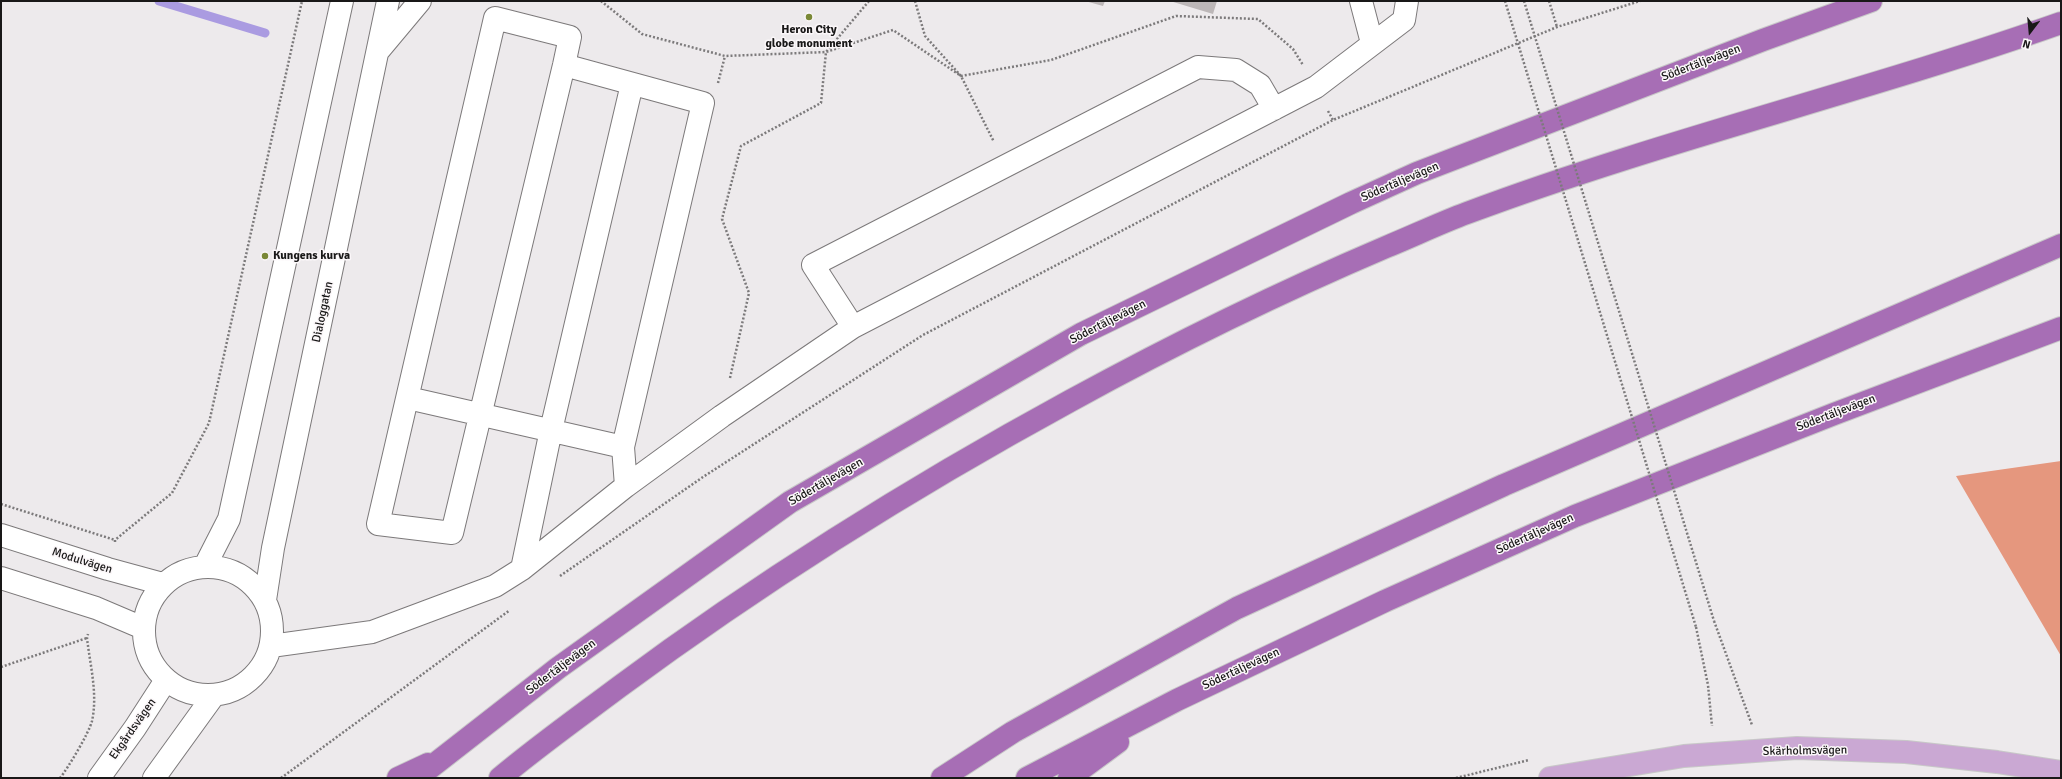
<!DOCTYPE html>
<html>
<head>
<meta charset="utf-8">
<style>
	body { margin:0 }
	#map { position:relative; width:2062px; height:779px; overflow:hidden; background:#edeaec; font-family:Signika,sans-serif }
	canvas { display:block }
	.frame { position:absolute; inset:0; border:2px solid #191818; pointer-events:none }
	.north { position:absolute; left:2010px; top:12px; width:40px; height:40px; -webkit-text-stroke:3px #fbf7f9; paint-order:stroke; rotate:196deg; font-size:11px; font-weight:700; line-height:16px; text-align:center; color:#191818 }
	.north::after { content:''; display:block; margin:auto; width:14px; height:18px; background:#191818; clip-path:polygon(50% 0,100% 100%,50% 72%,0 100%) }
</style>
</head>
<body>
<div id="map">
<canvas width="2062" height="779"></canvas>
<div class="frame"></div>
<div class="north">N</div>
</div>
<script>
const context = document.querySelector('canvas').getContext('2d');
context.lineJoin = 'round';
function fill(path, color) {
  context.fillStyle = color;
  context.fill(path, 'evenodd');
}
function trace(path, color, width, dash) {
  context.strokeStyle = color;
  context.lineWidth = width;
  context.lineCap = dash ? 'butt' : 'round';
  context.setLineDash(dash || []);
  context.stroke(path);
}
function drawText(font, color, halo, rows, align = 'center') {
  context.font = font + ' Signika,sans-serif';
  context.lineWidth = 3;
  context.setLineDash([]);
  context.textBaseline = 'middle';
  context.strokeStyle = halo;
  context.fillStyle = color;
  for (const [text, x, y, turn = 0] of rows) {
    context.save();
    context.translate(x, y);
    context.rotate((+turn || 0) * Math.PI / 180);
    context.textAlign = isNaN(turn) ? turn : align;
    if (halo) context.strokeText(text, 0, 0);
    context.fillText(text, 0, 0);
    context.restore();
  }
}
fill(new Path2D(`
	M 2061,461 L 2061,656 L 1956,476 Z`), '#e5977e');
trace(new Path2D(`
	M 159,1 L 265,33`), '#aa9be1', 9);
fill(new Path2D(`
	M 1085,1 L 1105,1 L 1103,6 Z
	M 1170,1 L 1217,1 L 1213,14 Z`), '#bcb7b8');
const minor = new Path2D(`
	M 1361,1 L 1372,43
	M 495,18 L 570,37 L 564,65 L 452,533 L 378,524 Z
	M 379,50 L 420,1
	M 564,65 L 703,103 L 623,447 L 626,486
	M 853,327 L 813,265 L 1198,67 L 1236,70 L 1260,85 L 1274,109
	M 408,398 L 623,447
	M 1,535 L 108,569 L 163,584
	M 205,566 L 229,519 L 342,1
	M144 631a64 64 0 1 1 128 0a64 64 0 1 1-128 0Z
	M 522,569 L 551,430 L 632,84
	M 1,578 L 96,608 L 143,628
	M 265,600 L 273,548 L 388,1
	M 271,646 L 372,632 L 495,586 L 522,569 L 626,486 L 722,416 L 853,327 L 1316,87 L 1404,20 L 1407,1
	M 99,778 L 135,728 L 166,680
	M 154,778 L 214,695`);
const major = new Path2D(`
	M 1550,778 L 1684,756 L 1797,748 L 1906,752 L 1997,762 L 2061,772`);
const highway = new Path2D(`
	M 398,778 L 428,764
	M 417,778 L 558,668 L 790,502 L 1081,334 L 1351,203 L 1417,173 L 1763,40 L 1871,1
	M 500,778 C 538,746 579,717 619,687 C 762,581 914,486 1070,401 C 1174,344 1278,293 1386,247 C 1413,236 1440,223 1467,213 C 1662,140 1865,92 2061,23
	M 942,778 L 1013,732 L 1237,608 L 1504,485 L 2061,245
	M 1027,778 L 1177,700 L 1385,601 L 1575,516 L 1834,414 L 2061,328
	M 1069,778 L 1118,742`);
trace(minor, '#7c797a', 24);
trace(major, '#c8c8c8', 24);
trace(highway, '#c8c8c8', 24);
trace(new Path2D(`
	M 601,1 L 642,34 L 725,56 L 826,52 L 893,30 L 961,76 L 1051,60 L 1176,16 L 1258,19 L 1293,49 L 1303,65
	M 915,1 L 925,36 L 961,76 L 994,142
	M 1549,1 L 1557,27
	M 718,83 L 725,56
	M 1328,111 L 1333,120
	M 730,378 L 749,293 L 722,219 L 741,146 L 821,103 L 826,52 L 869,1
	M 1,504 L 115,540
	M 115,542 L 115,540 L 172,493 L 209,423 L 302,1
	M 560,576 L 703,477 L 923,335 L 1333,120 L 1557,27 L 1640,1
	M 1714,621 L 1752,725
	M 1696,627 L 1708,685 L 1712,726
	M 1,667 L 87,638
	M 60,778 C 68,768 89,733 92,721 C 98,694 90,665 87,638 L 88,634
	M 281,778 L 510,610
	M 1456,778 L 1529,760`), '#7c7a7b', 2.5, [2, 2]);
trace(minor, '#fff', 22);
trace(major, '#caa8d3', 22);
trace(highway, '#a76eb5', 22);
trace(new Path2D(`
	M 1505,1 L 1696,627
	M 1524,1 L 1714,621`), '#7c7a7b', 2.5, [2, 2]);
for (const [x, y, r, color] of [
	[809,17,4,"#7a8836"],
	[265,256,4,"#7a8836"]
]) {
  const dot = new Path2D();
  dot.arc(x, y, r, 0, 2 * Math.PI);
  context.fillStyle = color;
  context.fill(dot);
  trace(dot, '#fbf7f9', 1.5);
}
drawText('bold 12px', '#191818', '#fbf7f9', [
	["Heron City",809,30],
	["globe monument",809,44],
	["Kungens kurva",273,256,"left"]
]);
drawText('12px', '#191818', '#fbf7f9', [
	["Södertäljevägen",1701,63,-21],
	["Södertäljevägen",1400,182,-23],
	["Dialoggatan",323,312,-78],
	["Södertäljevägen",1108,322,-27],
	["Södertäljevägen",1836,413,-21],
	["Södertäljevägen",826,482,-30],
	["Södertäljevägen",1535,534,-24],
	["Modulvägen",82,561,17],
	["Södertäljevägen",561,667,-37],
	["Södertäljevägen",1241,669,-25],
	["Ekgårdsvägen",133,729,-55],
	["Skärholmsvägen",1805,751,-1]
]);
</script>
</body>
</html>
